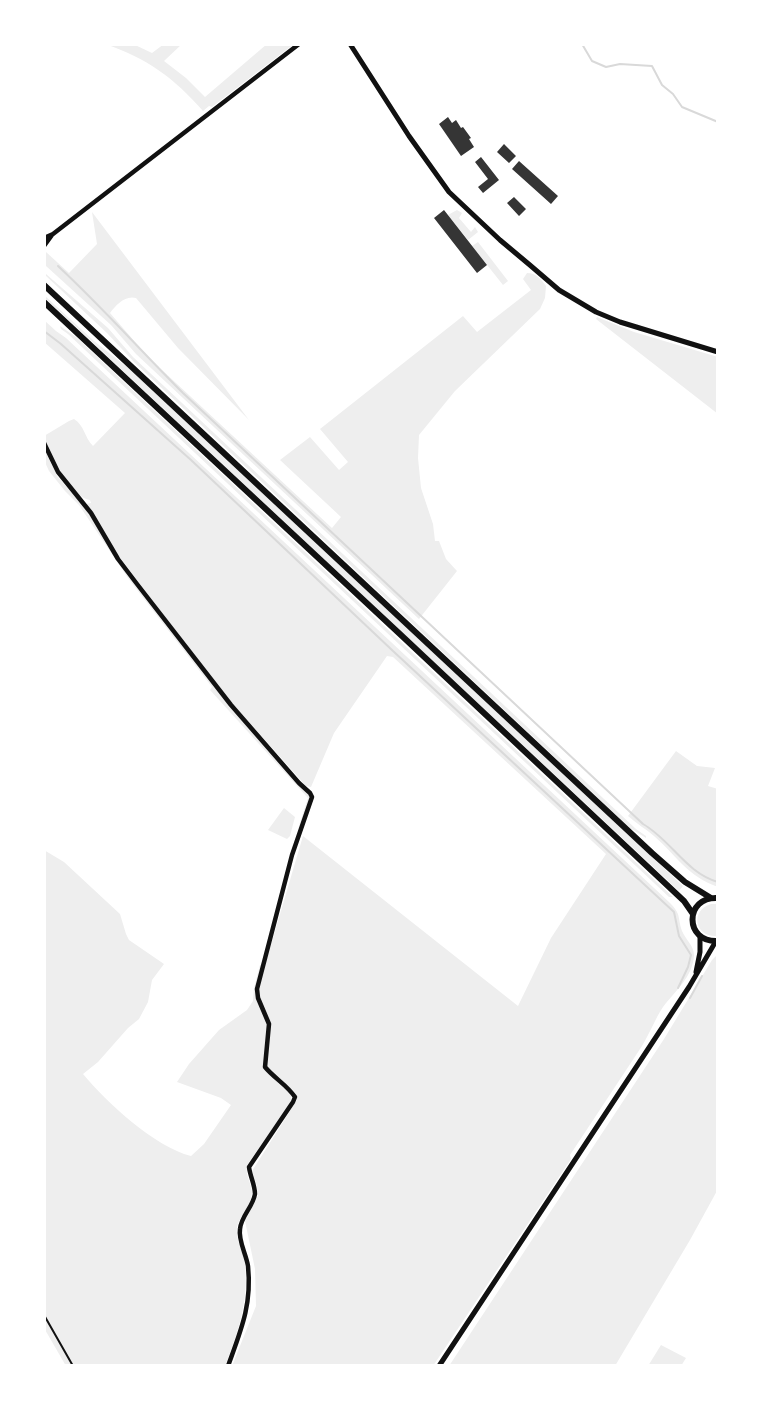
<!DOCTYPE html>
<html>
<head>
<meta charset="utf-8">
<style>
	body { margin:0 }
	#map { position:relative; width:762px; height:1410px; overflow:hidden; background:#fff; font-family:Karla,sans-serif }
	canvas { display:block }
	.frame { position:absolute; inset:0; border:46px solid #fff; pointer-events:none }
</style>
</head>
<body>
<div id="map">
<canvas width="762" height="1410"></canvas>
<div class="frame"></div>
</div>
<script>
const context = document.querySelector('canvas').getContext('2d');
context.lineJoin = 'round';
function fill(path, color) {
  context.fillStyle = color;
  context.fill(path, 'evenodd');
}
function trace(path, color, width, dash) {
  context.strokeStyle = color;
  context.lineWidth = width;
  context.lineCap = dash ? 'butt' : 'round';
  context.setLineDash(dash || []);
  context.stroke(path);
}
fill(new Path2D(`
	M 105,44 L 133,44 L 152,53 L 164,44 L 182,44 L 164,61 L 186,78 L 205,97 L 267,44 L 294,44 L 212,107 L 209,106 L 203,111 C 173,77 148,59 105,44 Z
	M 457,210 L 462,213 L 459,218 L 471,232 L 475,227 L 478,232 L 468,240 L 448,215 Z
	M 92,212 L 249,420 L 178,348 L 136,298 C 125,295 116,305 110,313 L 148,357 L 332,528 L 341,517 L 280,460 L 310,437 L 339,470 L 348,462 L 320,429 L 463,316 L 477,332 L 531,290 L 523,279 L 527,273 C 536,273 541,279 546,286 L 545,298 L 540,309 L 455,391 L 419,435 L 418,458 L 421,488 L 433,524 L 435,541 L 439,541 L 446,559 L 457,571 L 419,619 L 136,354 L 111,325 L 46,266 C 43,261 44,257 46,252 L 69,273 L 97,244 Z
	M 478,242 L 508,281 L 503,285 L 472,246 Z
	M 46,274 L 108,328 L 133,357 L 636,829 L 646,836 L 646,838 L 630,828 L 134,362 L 107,333 L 45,275 Z
	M 44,295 L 94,341 L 132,371 L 683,886 L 679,891 L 44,297 Z
	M 597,317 L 634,332 L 718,357 L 718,414 L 596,319 Z
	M 44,320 L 56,331 L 66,338 L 669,902 C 682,915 677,916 682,931 C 686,940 694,946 694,955 C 693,977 675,991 663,1007 C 655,1019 650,1033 642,1046 L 570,1155 L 571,1159 L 433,1366 L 232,1366 L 256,1306 L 255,1269 L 245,1221 L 258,1196 L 257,1186 L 252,1171 L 297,1100 C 298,1091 287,1086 280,1080 L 278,1083 C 288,1092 295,1092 289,1105 L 247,1165 C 245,1175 251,1182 252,1192 C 252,1205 240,1215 237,1227 C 235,1239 244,1253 245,1265 C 249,1301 238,1333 225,1366 L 66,1366 L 44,1328 L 44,850 L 64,862 L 120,914 L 126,934 L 129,940 L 164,964 L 152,980 L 148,1002 L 139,1019 L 128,1028 L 98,1062 L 83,1074 C 107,1103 155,1147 191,1156 L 204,1144 L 231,1105 L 221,1098 L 177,1082 L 189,1064 L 219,1030 L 247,1010 L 253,1001 L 254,988 L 260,965 L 265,965 L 303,836 L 518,1006 L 551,938 L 606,854 L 393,657 L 387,656 L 334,733 L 311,787 L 306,786 L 225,695 L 137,580 L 116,552 L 86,504 L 91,503 L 90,500 C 70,497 53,456 44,439 L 44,436 L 69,421 L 74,419 C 85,426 84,437 93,446 L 125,413 L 44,342 Z
	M 60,326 L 76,337 L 673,897 L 669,897 L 68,334 L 61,329 Z
	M 44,448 L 57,476 L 85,508 L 114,553 L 214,686 L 309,794 L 310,800 L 297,832 L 308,798 L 210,690 L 212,687 L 128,578 L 79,505 L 65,491 L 49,471 L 44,460 Z
	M 676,751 L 697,766 L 715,768 L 708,786 L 718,789 L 718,887 C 687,876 678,857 654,836 C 646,829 637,824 628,816 Z
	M 284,808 L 295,817 L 290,836 L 287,839 L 268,830 Z
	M 711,904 L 718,904 L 718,936 C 695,938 689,911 711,904 Z
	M 718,954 L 718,1189 L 690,1240 L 615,1366 L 449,1366 L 664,1039 L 712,960 Z
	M 661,1345 L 686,1358 L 681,1366 L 648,1366 Z`), '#eee');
trace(new Path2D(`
	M 582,44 L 592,61 L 606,67 L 620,64 L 652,66 L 662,85 L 673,94 L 682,107 L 718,122
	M 58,266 C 102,307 141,351 183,393 L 643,824 C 671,840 686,873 718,882
	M 44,331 L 61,344 L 191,460 L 393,651 L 674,912 L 679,936 L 691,955 L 688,967 L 678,988
	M 690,998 L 702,976`), '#d9d9d9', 2);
fill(new Path2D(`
	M 448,117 L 452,123 L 456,120 L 461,128 L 463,127 L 471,138 L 469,139 L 474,147 L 461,156 L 439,124 Z
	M 504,144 L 516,156 L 509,163 L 497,152 Z
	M 481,157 L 499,180 L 483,193 L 478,187 L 488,179 L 475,162 Z
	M 519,161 L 558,196 L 551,204 L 512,169 Z
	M 514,197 L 526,209 L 519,216 L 507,203 Z
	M 444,210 L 487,265 L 477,273 L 434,218 Z`), '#353535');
trace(new Path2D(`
	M 44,1315 L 73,1366`), '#111', 2);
trace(new Path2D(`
	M 44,238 L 53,234 L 299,44
	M 44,246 L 52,235
	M 44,443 L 58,472 L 91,513 L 118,559 L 137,584 L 231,705 L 299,783 L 310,793 L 312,797 L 292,855 L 257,989 L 258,998 L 269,1024 L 265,1067 C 274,1078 287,1085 295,1097 L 293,1102 L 249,1167 C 250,1176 255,1185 255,1194 C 253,1207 241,1216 240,1229 C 238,1240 246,1254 248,1266 C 252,1305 241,1330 228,1366`), '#111', 4.5);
trace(new Path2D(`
	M 350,44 L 409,136 L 449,192 L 500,240 L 531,266 L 559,290 L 596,312 L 620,322 L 718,352
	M 696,972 L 700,952 L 700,937
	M 439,1366 L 689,987 L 716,941`), '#111', 5);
trace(new Path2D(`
	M 44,285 L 652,853 L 685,882 L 711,898
	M 44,302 L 402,636 L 684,901 L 693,914
	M 718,898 C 684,896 684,943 718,941`), '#111', 6);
</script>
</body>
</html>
